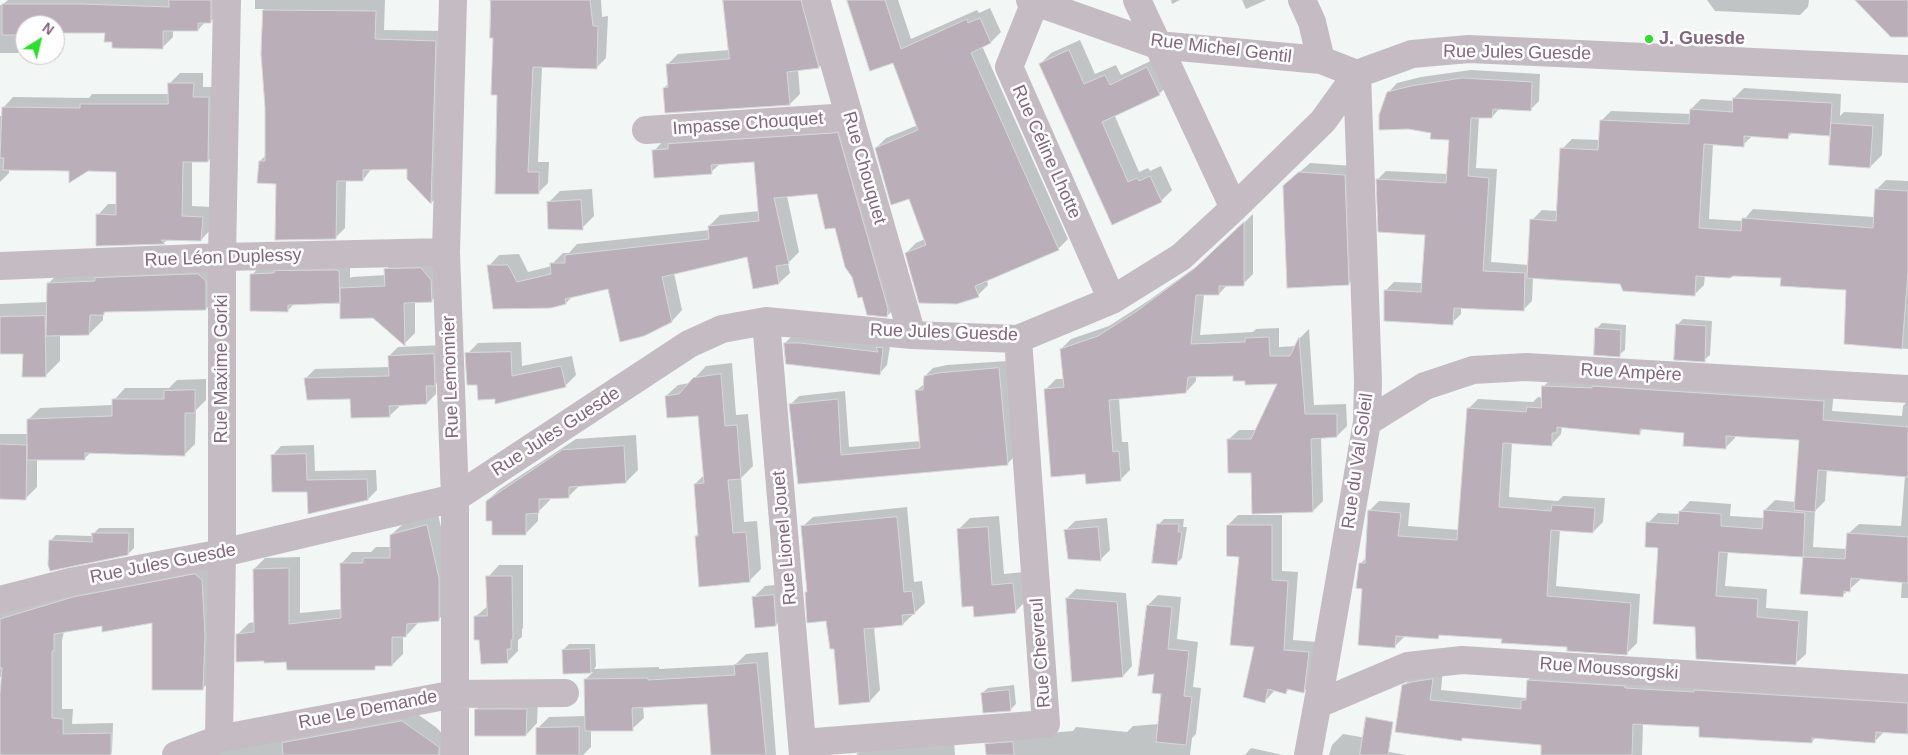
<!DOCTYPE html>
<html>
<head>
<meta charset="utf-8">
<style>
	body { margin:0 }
	#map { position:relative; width:1908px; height:755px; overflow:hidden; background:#f2f6f5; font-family:Arial,sans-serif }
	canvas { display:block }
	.north { position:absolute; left:15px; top:15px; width:50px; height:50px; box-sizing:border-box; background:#fff; border:1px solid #cdc1cb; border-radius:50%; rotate:36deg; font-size:14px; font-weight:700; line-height:20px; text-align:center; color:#83657d }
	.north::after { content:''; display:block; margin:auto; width:18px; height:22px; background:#2cdf29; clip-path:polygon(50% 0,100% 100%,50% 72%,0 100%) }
</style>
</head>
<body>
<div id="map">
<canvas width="1908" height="755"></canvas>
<div class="north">N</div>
</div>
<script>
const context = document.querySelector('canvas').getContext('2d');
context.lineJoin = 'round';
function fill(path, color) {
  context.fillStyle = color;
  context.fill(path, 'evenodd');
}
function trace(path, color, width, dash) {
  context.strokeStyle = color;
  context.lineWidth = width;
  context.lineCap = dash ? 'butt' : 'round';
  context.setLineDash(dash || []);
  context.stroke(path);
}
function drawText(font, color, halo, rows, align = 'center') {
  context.font = font + ' Arial,sans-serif';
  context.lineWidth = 5;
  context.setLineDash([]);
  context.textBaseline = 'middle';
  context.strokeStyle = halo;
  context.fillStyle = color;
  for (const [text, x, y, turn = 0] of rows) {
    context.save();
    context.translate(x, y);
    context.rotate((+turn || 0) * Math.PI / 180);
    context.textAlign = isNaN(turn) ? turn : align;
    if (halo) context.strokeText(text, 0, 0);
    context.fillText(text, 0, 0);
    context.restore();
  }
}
fill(new Path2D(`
	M 8,0 L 221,0 L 221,11 L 210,22 L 205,22 L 198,30 L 173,30 L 173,37 L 162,48 L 113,40 L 106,32 L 55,32 L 55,25 L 25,25 L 25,47 L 19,53 L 0,53 L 0,5 L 2,5 Z
	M 255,0 L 385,0 L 384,30 L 445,31 L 440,193 L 431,203 L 408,178 L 408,168 L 372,168 L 363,180 L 346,180 L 345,228 L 335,238 L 277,182 L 260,161 L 266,155 L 266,107 L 263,54 L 264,9 L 255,9 Z
	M 488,0 L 601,0 L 602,17 L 608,16 L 606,58 L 596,68 L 542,66 L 538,162 L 549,162 L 548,183 L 538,193 L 496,192 L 498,94 L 492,1 Z
	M 724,0 L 813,0 L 829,57 L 819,67 L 798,69 L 800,94 L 790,104 L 664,88 L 669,83 L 668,64 L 678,54 L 729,50 Z
	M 848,0 L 898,0 L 911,39 L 977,10 L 979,13 L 990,8 L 1001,32 L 991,42 L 982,46 L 1068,239 L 1058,249 L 987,280 L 988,285 L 978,295 L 906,253 L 916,243 L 925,239 L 910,197 L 876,148 L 886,138 L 918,125 L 894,61 Z
	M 1171,0 L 1180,0 L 1172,4 Z
	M 1242,0 L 1266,0 L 1246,9 Z
	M 1707,0 L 1809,0 L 1808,7 L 1800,15 L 1715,11 Z
	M 1080,40 L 1095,74 L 1116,65 L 1121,75 L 1159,57 L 1170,83 L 1159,94 L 1114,114 L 1139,172 L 1148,168 L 1150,171 L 1161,166 L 1172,190 L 1161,201 L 1113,224 L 1040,64 L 1051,53 Z
	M 1471,70 L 1540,74 L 1539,101 L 1530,110 L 1500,108 L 1492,117 L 1479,117 L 1476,168 L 1497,169 L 1491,262 L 1529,265 L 1532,220 L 1542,210 L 1558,211 L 1562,149 L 1572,139 L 1600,140 L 1601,121 L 1611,111 L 1691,114 L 1691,109 L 1701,99 L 1734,101 L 1734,98 L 1744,88 L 1841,94 L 1840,116 L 1844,112 L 1884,114 L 1882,155 L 1870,167 L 1831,132 L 1829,134 L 1793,132 L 1787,138 L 1753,135 L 1743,145 L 1713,143 L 1709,219 L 1743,221 L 1753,209 L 1874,217 L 1876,190 L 1886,180 L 1908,181 L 1908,349 L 1845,343 L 1848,289 L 1782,277 L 1705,275 L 1704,285 L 1694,295 L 1620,282 L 1533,277 L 1532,301 L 1523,310 L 1461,307 L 1461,314 L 1452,323 L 1385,291 L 1394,282 L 1423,283 L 1426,234 L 1378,179 L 1386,171 L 1448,174 L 1450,139 L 1432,132 L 1388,93 L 1397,83 L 1421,77 Z
	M 180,73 L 203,73 L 203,87 L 219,87 L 218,150 L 208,161 L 192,161 L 192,206 L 213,207 L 211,229 L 201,240 L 169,239 L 165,242 L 97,245 L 98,215 L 108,204 L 117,204 L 117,170 L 9,169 L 9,173 L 0,182 L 0,116 L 3,116 L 3,108 L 13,97 L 89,98 L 92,94 L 169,94 L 169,84 Z
	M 849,123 L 898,305 L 887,316 L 862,295 L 836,227 L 818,192 L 787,196 L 799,252 L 788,263 L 790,273 L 779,283 L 748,256 L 674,273 L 682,310 L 672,321 L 609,288 L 573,296 L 566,303 L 551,307 L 489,266 L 499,255 L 519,254 L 528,272 L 552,266 L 552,264 L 563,253 L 569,253 L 577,244 L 710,230 L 709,226 L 720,215 L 759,211 L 756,161 L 720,164 L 711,172 L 654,151 L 664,140 Z
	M 1310,163 L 1354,166 L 1358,274 L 1348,284 L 1294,177 Z
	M 592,189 L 594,216 L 582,228 L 548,203 L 560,191 Z
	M 1253,214 L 1253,274 L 1243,284 L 1228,284 L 1219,294 L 1204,294 L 1200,335 L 1253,332 L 1256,329 L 1279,328 L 1279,347 L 1296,346 L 1300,338 L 1309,329 L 1314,405 L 1346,404 L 1347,426 L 1337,436 L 1321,437 L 1323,501 L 1313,511 L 1252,472 L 1229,439 L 1239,430 L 1257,430 L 1279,383 L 1246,379 L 1234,375 L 1196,375 L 1196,381 L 1186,392 L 1119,398 L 1122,442 L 1128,442 L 1130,470 L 1120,480 L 1086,473 L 1046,389 L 1056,379 L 1064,379 L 1061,349 L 1071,339 L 1109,326 L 1148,301 L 1207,259 Z
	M 433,257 L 442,290 L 431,301 L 415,301 L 415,333 L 404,344 L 374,317 L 341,300 L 339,302 L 294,304 L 287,311 L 252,275 L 263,263 L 350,260 L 350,278 L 352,277 L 386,275 L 386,270 L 397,258 Z
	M 213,260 L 220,295 L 206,309 L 107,310 L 103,314 L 103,320 L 89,334 L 60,334 L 60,361 L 45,376 L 24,352 L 0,353 L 0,304 L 48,302 L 48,284 L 62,269 Z
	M 1683,319 L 1712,321 L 1710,355 L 1704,360 L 1677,325 Z
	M 1602,323 L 1626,325 L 1625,350 L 1619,355 L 1596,329 Z
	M 793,335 L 891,340 L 887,365 L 879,374 L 785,343 Z
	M 521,342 L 522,366 L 572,356 L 576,375 L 565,386 L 479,384 L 467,354 L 478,343 Z
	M 443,345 L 444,375 L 436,384 L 436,394 L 427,403 L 399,404 L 399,407 L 389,416 L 306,378 L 315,369 L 389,367 L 389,356 L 398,347 Z
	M 1007,361 L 1015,456 L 1007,464 L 799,483 L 791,404 L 799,396 L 845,391 L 849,447 L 921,441 L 916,391 L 925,383 L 925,376 L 933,368 L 947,365 Z
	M 732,363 L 736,415 L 748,414 L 753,466 L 741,478 L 744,522 L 757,521 L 761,569 L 749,581 L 696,536 L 699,533 L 695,484 L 704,475 L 699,414 L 666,396 L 678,385 L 690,383 L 706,366 Z
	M 1554,376 L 1834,391 L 1832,411 L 1902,416 L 1903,406 L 1908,400 L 1908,598 L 1901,598 L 1902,581 L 1860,578 L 1860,580 L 1843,595 L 1802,593 L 1804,556 L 1728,551 L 1725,586 L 1767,589 L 1766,608 L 1808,611 L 1806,654 L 1795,664 L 1696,626 L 1648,523 L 1658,513 L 1680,514 L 1680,512 L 1690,501 L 1731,504 L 1730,516 L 1764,518 L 1765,510 L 1775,500 L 1796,502 L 1800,439 L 1735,435 L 1735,438 L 1725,448 L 1685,432 L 1644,428 L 1639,433 L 1562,426 L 1561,434 L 1551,445 L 1512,442 L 1509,497 L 1558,501 L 1563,496 L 1605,498 L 1603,522 L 1593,532 L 1560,530 L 1556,586 L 1640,594 L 1637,643 L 1627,653 L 1503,638 L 1441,634 L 1438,637 L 1406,635 L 1395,646 L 1363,587 L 1361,563 L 1366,558 L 1369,511 L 1379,501 L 1410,503 L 1408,526 L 1459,530 L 1468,409 L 1478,399 L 1533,402 L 1538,397 L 1543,398 L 1544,386 ZM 1827,469 L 1905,476 L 1901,526 L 1859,524 L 1848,534 L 1847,549 L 1813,547 L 1815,511 L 1825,501 Z
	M 206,379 L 206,400 L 196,410 L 195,444 L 184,455 L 91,452 L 85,458 L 37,458 L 37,487 L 26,498 L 0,498 L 0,434 L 28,434 L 28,420 L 40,408 L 113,405 L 114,400 L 125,388 L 169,388 L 177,380 Z
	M 636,435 L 638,470 L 626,482 L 580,485 L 568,497 L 550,497 L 550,500 L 538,512 L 538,521 L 526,533 L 493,519 L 487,501 L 500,489 L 576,439 Z
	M 314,445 L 315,471 L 376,470 L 377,490 L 368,499 L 308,490 L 273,455 L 281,446 Z
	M 907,507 L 914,582 L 922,581 L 925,603 L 903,624 L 874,627 L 880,690 L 870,701 L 835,647 L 827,620 L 806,593 L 808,591 L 802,527 L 813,517 Z
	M 438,514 L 450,566 L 450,608 L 439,619 L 417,622 L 417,624 L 406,636 L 403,636 L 403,654 L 392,665 L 378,665 L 374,668 L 287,660 L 238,634 L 249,623 L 255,622 L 254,569 L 265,558 L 300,557 L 300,613 L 342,609 L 341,564 L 352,552 L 371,552 L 376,547 L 392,547 L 391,535 L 403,524 Z
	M 1238,515 L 1282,515 L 1282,571 L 1298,572 L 1293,640 L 1318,642 L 1313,682 L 1303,692 L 1290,689 L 1286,692 L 1275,690 L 1265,701 L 1240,556 L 1228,525 Z
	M 999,516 L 1004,574 L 1024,572 L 1027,600 L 1015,612 L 974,605 L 958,530 L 970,518 Z
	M 1107,518 L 1110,550 L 1100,560 L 1066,530 L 1075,521 Z
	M 1164,519 L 1184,519 L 1183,527 L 1187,527 L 1182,558 L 1177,563 L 1158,525 Z
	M 99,528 L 134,528 L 134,548 L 128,554 L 50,541 L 56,535 L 93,536 L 93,534 Z
	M 205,564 L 212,569 L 213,678 L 202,689 L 153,622 L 104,625 L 64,631 L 62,641 L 62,709 L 73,709 L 72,724 L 113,723 L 112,752 L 110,755 L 0,755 L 0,706 L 3,678 L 0,677 L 0,612 Z
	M 499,565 L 523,565 L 523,628 L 522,629 L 522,637 L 518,640 L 518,651 L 507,662 L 480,639 L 475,617 L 488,606 L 488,577 Z
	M 785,584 L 788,613 L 776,625 L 753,598 L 765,586 Z
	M 1076,589 L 1126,593 L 1132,666 L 1123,676 L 1067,598 Z
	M 1158,595 L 1181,597 L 1177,639 L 1198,642 L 1193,687 L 1201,688 L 1196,734 L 1192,738 L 1190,755 L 987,755 L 986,745 L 996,735 L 1023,735 L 1073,731 L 1076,727 L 1127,732 L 1133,726 L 1159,724 L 1163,693 L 1156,673 L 1148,605 Z
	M 569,644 L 595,644 L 596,666 L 594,669 L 659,667 L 659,669 L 735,665 L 746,654 L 768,652 L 776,755 L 713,755 L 708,703 L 643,706 L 644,718 L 632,729 L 591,730 L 591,747 L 583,755 L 537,755 L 537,729 L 549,717 L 586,716 L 585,680 L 593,672 L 564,673 L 563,650 Z
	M 1443,669 L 1441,690 L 1525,698 L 1527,696 L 1528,680 L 1539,669 L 1908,693 L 1908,733 L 1885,731 L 1874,742 L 1816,737 L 1812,742 L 1701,726 L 1643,723 L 1642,755 L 1542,755 L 1542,744 L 1396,731 L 1403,686 L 1415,675 Z
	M 1014,685 L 1016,704 L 1010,710 L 982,693 L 988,688 Z
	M 488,698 L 538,698 L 537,723 L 526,735 L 476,710 Z
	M 413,711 L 437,728 L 449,741 L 450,755 L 204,755 Z
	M 1343,734 L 1379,740 L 1378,750 L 1407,755 L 1329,755 L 1332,745 Z
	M 954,741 L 955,755 L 856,755 L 863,748 Z
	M 1251,748 L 1283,755 L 1245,755 Z`), '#0003');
const building = new Path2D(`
	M 169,0 L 211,0 L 211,23 L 198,23 L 198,31 L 163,31 L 163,49 L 112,48 L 112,42 L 104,42 L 105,33 L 55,33 L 55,25 L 25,25 L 25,35 L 2,35 L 2,4 L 82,4 L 169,7 Z
	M 491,0 L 590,0 L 593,26 L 598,26 L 597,69 L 533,67 L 528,172 L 539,172 L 539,194 L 495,194 L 497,95 L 491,95 L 493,38 L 490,38 Z
	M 723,0 L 801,0 L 819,68 L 787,72 L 790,105 L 665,113 L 663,88 L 668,87 L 666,64 L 729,59 Z
	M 847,0 L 885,0 L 901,49 L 967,19 L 968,23 L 980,18 L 991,43 L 971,53 L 1059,250 L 975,286 L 979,297 L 957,304 L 919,303 L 905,253 L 926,245 L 909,199 L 891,205 L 875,148 L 918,130 L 893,63 L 870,71 Z
	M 1855,0 L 1908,0 L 1908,37 L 1891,37 Z
	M 263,10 L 376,11 L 375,39 L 436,41 L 431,204 L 407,179 L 407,169 L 363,170 L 363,181 L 337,181 L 336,239 L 275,240 L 276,184 L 257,183 L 259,161 L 265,161 L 265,107 L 261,54 Z
	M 1069,50 L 1084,84 L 1105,75 L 1110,85 L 1147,67 L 1160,95 L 1102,122 L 1128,182 L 1137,178 L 1139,181 L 1150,176 L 1162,202 L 1112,225 L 1039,64 Z
	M 1462,78 L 1532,82 L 1531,111 L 1493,109 L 1492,118 L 1471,118 L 1468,176 L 1489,178 L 1483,271 L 1525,273 L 1524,311 L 1454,308 L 1453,325 L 1384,321 L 1384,290 L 1421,292 L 1425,235 L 1378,232 L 1376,179 L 1446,183 L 1449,140 L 1430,139 L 1431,133 L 1408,129 L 1379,130 L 1379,115 L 1387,92 L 1411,86 Z
	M 168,83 L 194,83 L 193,97 L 209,97 L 208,162 L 183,162 L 182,216 L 203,217 L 201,241 L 161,240 L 165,244 L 96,246 L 96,214 L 116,215 L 116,172 L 88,171 L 69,183 L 69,171 L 3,170 L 4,158 L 0,158 L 2,107 L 80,108 L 80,104 L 168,104 Z
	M 1733,98 L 1832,103 L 1830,136 L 1789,133 L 1788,139 L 1744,136 L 1744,147 L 1704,144 L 1699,228 L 1741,231 L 1742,218 L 1873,228 L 1875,189 L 1908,191 L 1908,272 L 1902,349 L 1844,344 L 1846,290 L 1780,286 L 1781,278 L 1733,276 L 1730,278 L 1696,276 L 1695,296 L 1623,291 L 1620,284 L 1527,278 L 1530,219 L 1556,221 L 1560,148 L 1598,150 L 1600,120 L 1689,124 L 1690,109 L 1732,112 Z
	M 1831,123 L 1873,126 L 1870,168 L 1829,165 Z
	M 838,133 L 888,309 L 887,317 L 867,315 L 862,297 L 858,298 L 852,277 L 845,267 L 835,228 L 825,229 L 817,194 L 774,198 L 789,264 L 776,266 L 779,284 L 753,289 L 747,257 L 662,277 L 672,322 L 644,336 L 620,342 L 608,289 L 565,299 L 566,304 L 551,308 L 493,309 L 487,265 L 508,265 L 517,282 L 551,274 L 550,263 L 565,263 L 565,255 L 709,239 L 708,226 L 759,221 L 754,162 L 711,165 L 712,174 L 654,178 L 652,150 L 668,149 L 668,144 Z
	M 1299,172 L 1345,175 L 1349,285 L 1287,288 L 1283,186 Z
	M 581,200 L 583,230 L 548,229 L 547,202 Z
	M 1244,222 L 1244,286 L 1219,286 L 1219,295 L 1196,295 L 1191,344 L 1245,342 L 1245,338 L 1269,337 L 1270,356 L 1290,356 L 1299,337 L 1305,414 L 1337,414 L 1337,437 L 1311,439 L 1313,512 L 1252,514 L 1251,473 L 1228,473 L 1227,439 L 1251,439 L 1277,384 L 1245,385 L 1245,381 L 1233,381 L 1233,376 L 1188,377 L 1186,393 L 1109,400 L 1113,452 L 1119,451 L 1121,481 L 1086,484 L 1085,474 L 1051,477 L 1044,389 L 1064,387 L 1060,349 L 1098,336 L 1137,311 L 1195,268 Z
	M 421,268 L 431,280 L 432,302 L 404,303 L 405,346 L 373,318 L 340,319 L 340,288 L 385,286 L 384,269 Z
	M 336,270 L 339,271 L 340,303 L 288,305 L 288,312 L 250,311 L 250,274 L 274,273 L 274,271 Z
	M 198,274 L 206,281 L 206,310 L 104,312 L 104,315 L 90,315 L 89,335 L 46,336 L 47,283 L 95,281 L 95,278 Z
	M 45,316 L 46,377 L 22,377 L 23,354 L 0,354 L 0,317 Z
	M 1676,324 L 1706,326 L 1705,362 L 1674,360 Z
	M 1595,328 L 1621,330 L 1620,357 L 1594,355 Z
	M 784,343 L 800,343 L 878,352 L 876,347 L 883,348 L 880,375 L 786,364 Z
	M 511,352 L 512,376 L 561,366 L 566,387 L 495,404 L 495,399 L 478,400 L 477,385 L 467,385 L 465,353 Z
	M 434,354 L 435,386 L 426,386 L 427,404 L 389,406 L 390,417 L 351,418 L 350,399 L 307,400 L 304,378 L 389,376 L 388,356 Z
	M 999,368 L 1008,465 L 798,484 L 789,404 L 838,399 L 841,455 L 920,448 L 915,390 L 923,390 L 924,376 L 938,373 Z
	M 721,374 L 725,426 L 737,425 L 741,479 L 728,480 L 733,533 L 746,532 L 750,582 L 699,587 L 695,536 L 698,536 L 694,484 L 704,483 L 698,416 L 667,418 L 665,396 L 679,394 L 693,378 Z
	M 1542,386 L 1592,388 L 1592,386 L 1824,401 L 1823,420 L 1908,427 L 1908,477 L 1818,470 L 1815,512 L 1794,510 L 1799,440 L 1726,436 L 1726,449 L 1683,446 L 1684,433 L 1640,429 L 1640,435 L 1557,427 L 1557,433 L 1552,433 L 1552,446 L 1503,443 L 1499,507 L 1551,511 L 1552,505 L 1595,508 L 1593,533 L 1551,530 L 1547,596 L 1631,603 L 1627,655 L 1567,651 L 1567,647 L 1501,643 L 1502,639 L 1439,635 L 1438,639 L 1396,636 L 1395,648 L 1358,645 L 1362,589 L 1356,588 L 1359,563 L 1365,563 L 1368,510 L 1401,513 L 1398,536 L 1457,540 L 1467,408 L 1526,412 L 1527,407 L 1541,408 Z
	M 195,390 L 195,413 L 185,413 L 185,456 L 85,453 L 85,460 L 27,460 L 27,419 L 112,416 L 112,399 L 164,399 L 164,391 Z
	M 0,444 L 27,445 L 26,500 L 0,499 Z
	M 624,446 L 626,483 L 569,487 L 569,498 L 539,499 L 539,513 L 526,514 L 526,535 L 492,535 L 492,521 L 486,521 L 486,501 L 562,450 Z
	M 306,454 L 307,480 L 367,479 L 368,500 L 308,514 L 307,492 L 272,492 L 271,455 Z
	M 1764,510 L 1805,513 L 1803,557 L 1845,559 L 1847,533 L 1908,537 L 1908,583 L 1851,578 L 1850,592 L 1844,591 L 1843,597 L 1800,594 L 1803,557 L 1719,552 L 1716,596 L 1758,599 L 1757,617 L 1799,621 L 1796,665 L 1696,659 L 1695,627 L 1653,624 L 1658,548 L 1645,547 L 1646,522 L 1678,524 L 1679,511 L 1721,514 L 1721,526 L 1762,529 Z
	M 897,517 L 904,592 L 912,591 L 915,614 L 902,615 L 903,625 L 864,629 L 870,702 L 839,705 L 834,649 L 830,649 L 826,621 L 807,623 L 805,592 L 807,592 L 801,526 Z
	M 1157,524 L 1179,524 L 1178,532 L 1182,532 L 1177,565 L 1152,563 Z
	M 427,525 L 439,578 L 439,621 L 407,624 L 406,637 L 392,637 L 392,666 L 375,666 L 375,670 L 287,670 L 286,662 L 264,663 L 264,661 L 236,662 L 236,634 L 254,632 L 253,569 L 289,568 L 289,624 L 341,618 L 340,563 L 363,563 L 363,558 L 390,558 L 390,535 Z
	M 1227,525 L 1272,525 L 1272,580 L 1288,581 L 1284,650 L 1309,652 L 1304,693 L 1287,689 L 1286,694 L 1268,689 L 1265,703 L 1243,697 L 1254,647 L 1230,645 L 1239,557 L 1227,556 Z
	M 988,527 L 992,585 L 1013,583 L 1016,613 L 974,617 L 973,606 L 962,607 L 957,529 Z
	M 1098,527 L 1101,561 L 1068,559 L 1064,530 Z
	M 92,533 L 129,533 L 128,555 L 50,571 L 48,565 L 49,540 L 92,542 Z
	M 195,574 L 202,580 L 205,636 L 203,690 L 152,690 L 152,623 L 102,632 L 102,626 L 54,634 L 54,651 L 52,651 L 52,718 L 63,719 L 63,734 L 111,733 L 111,755 L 0,755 L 0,694 L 2,668 L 0,668 L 0,619 L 73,597 Z
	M 486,576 L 512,576 L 513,640 L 511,640 L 511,649 L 507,649 L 508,663 L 481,664 L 479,640 L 474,640 L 474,616 L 487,616 Z
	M 774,595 L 776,626 L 755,628 L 752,597 Z
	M 1066,598 L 1117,602 L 1123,677 L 1072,682 Z
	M 1147,605 L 1172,607 L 1168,649 L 1189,651 L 1184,696 L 1192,697 L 1186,745 L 1156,742 L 1161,694 L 1152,693 L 1154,674 L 1138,676 Z
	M 590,649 L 591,673 L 563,674 L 562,650 Z
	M 757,663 L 766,755 L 711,755 L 707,704 L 632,708 L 633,731 L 585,731 L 584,679 L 648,678 L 648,680 L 735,675 L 734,665 Z
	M 1433,679 L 1430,700 L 1521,709 L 1521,700 L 1526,700 L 1527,680 L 1625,686 L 1625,688 L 1694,692 L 1694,690 L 1908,703 L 1908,734 L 1876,732 L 1875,743 L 1812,738 L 1812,743 L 1699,737 L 1699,727 L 1633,724 L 1632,755 L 1541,755 L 1541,745 L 1462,738 L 1462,741 L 1395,732 L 1402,685 L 1412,682 Z
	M 1009,690 L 1011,711 L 983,713 L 981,693 Z
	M 475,709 L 527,709 L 526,736 L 475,736 Z
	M 1366,717 L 1393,722 L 1388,755 L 1360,755 Z
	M 402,721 L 439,747 L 439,755 L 283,755 L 282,743 Z
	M 579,727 L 579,755 L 536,755 L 536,728 Z
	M 1013,742 L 1014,755 L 986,755 L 985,744 Z`);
fill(building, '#baaeb9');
trace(building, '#d5d7d7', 1);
trace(new Path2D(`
	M 453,0 L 446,252 L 455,498 L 455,755
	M 816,0 L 912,335
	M 1030,0 L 1157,45 L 1321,60 L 1357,74
	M 1137,0 L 1234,208
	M 1302,0 L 1312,22 L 1321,60
	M 1035,2 L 1009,67 L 1112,300
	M 646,130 L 849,117
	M 0,266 L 222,257 L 446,252
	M 766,321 L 803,755
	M 1367,422 L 1425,386 L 1473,370 L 1526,367 L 1908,389
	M 0,600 L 70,582 L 222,553 L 455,498 L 689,344 L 722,329 L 766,321 L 912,335 L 1018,339 L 1112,300 L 1181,257 L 1234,208 L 1323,121 L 1357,74 L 1412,54 L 1469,49 L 1908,69
	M 1318,704 L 1408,666 L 1462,660 L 1908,688
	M 219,739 L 222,553 L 222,257 L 227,0
	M 802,743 L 1046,724 L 1018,339
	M 176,755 L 219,739 L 455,694 L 565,693
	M 1308,755 L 1326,658 L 1367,422 L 1368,381 L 1357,74`), '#c5bcc3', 28);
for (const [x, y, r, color] of [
	[1649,39,5,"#2cdf29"]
]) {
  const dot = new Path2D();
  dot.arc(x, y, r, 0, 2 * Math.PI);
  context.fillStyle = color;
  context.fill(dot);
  trace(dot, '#fff', 2);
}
drawText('bold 18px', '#83657d', '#fff', [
	["J. Guesde",1659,39]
], 'left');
drawText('18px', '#83657d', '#fff', [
	["Rue Michel Gentil",1221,49,7],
	["Rue Jules Guesde",1517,53,1],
	["Impasse Chouquet",748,124,-4],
	["Rue Céline Lhotte",1046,152,66],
	["Rue Chouquet",864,168,74],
	["Rue Léon Duplessy",223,258,-2],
	["Rue Jules Guesde",944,333,2],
	["Rue Maxime Gorki",222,369,-90],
	["Rue Ampère",1631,373,3],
	["Rue Lemonnier",451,377,-92],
	["Rue Jules Guesde",556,432,-33],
	["Rue du Val Soleil",1358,461,-82],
	["Rue Lionel Jouet",785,538,-95],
	["Rue Jules Guesde",163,564,-11],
	["Rue Chevreul",1041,653,-94],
	["Rue Moussorgski",1609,669,4],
	["Rue Le Demande",368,710,-11]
]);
</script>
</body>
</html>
